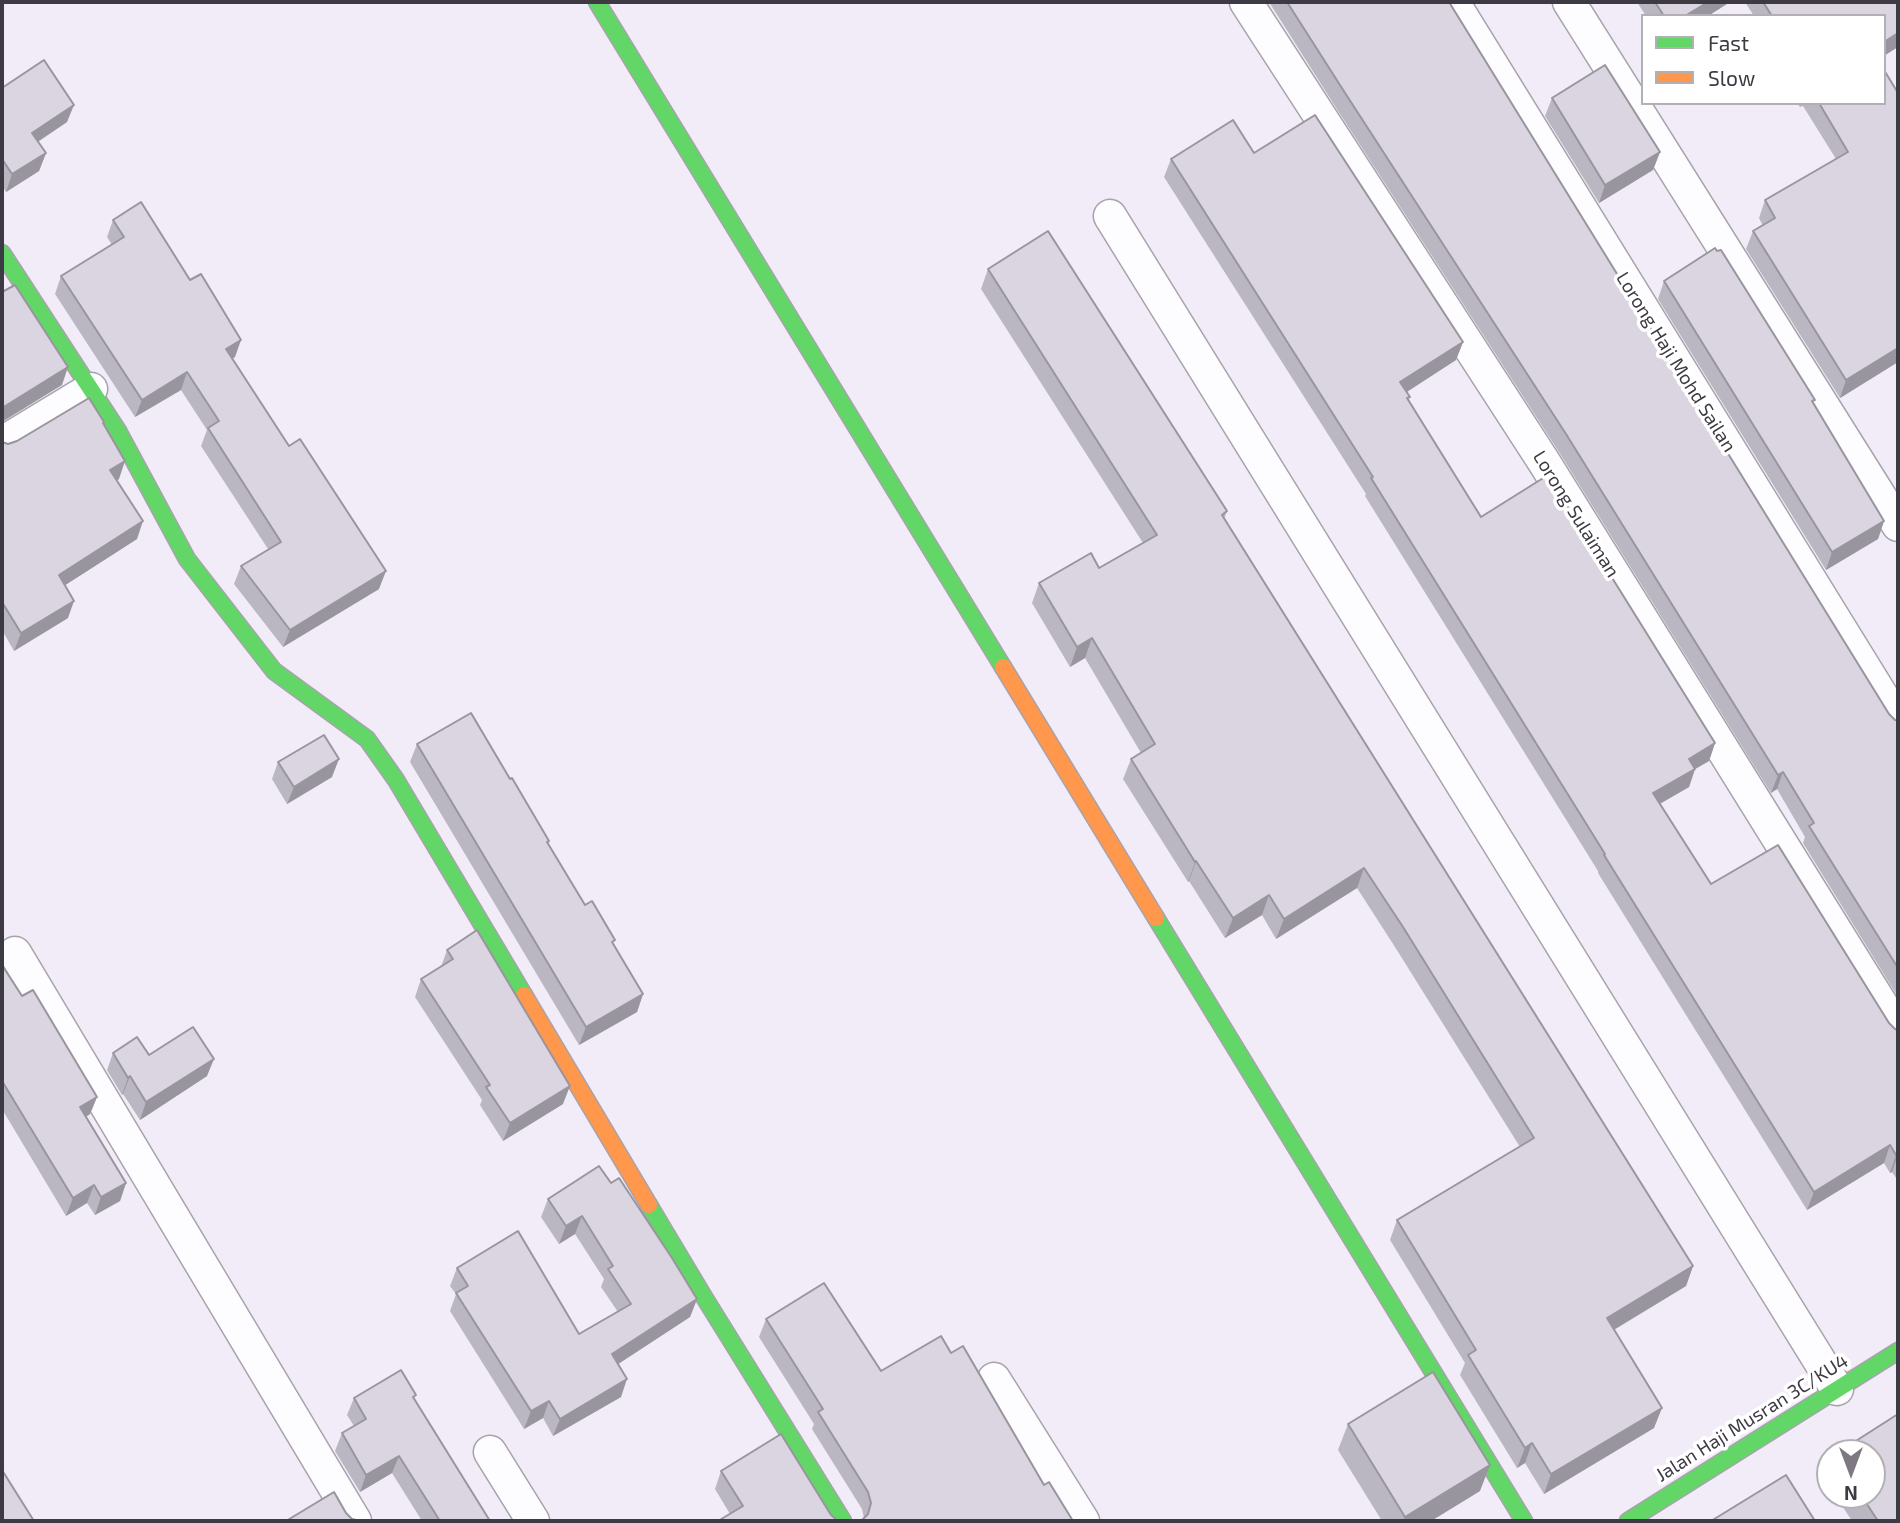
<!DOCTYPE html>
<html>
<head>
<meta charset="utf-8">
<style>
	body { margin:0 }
	#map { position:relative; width:1900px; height:1523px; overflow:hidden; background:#f1ecf7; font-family:"Exo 2",sans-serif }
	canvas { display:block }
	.frame { position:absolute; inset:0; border:4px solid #3e3a43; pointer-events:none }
	.legend { position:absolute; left:1641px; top:14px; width:245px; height:91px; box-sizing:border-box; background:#fff; border:2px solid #b2b0b4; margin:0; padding:9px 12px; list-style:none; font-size:21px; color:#3e3a43 }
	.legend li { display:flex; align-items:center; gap:14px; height:35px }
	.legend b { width:35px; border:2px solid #b2b0b4 }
	.north { position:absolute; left:1816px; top:1439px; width:70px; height:70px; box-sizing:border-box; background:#fff; border:2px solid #b2b0b4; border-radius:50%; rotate:180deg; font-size:19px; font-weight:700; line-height:28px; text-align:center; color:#3e3a43 }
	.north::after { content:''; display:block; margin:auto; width:24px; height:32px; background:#7d7882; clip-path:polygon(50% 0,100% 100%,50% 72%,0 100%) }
</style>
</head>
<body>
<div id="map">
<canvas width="1900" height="1523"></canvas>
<div class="frame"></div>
<ul class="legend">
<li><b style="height:9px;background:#63d668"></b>Fast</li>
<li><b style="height:9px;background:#ff974d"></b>Slow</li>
</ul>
<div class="north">N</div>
</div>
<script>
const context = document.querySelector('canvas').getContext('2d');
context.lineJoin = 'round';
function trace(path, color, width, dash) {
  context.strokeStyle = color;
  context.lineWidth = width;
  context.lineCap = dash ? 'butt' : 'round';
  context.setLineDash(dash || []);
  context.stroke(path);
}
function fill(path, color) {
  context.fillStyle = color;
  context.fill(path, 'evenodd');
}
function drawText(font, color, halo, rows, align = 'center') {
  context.font = font + ' "Exo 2",sans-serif';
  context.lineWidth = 7;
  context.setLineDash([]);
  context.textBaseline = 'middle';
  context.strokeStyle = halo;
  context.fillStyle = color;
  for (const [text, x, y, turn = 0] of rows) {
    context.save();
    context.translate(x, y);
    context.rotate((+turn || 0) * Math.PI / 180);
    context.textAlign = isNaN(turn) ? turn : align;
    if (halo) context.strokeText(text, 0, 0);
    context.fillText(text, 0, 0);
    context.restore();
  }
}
const street = new Path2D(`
	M 1246,2 L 1544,462 L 1898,1031
	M 1453,2 L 1898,722
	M 1569,2 L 1898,525
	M 1110,216 L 1837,1389
	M 2,443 L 91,389
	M 15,953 L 355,1521
	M 994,1379 L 1083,1521
	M 490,1452 L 533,1521`);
const fast = new Path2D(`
	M 597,2 L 1003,667
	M 2,253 L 118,431 L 187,559 L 274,671 L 367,739 L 396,780 L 524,995
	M 1156,918 L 1524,1521
	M 649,1205 L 704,1297 L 843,1521
	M 1628,1521 L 1898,1351`);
const slow = new Path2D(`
	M 1003,667 L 1156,918
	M 524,995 L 649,1205`);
trace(street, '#a7a3ac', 35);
trace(fast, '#a7a3ac', 19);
trace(slow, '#a7a3ac', 19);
trace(street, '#fdfcfe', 32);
trace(fast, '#63d668', 16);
trace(slow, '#ff974d', 16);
fill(new Path2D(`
	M 1269,2 L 1449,2 L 1889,714 L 1895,720 L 1898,721 L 1898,997 L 1803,843 L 1805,837 L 1777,789 L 1771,793 L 1559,452 L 1340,114 Z
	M 1637,2 L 1730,2 L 1708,16 L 1646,16 Z
	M 1745,2 L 1898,2 L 1884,16 L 1754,16 Z
	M 2,88 L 67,122 L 38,142 L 46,153 L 39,171 L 6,192 L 2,186 Z
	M 1552,98 L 1660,152 L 1653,170 L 1599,203 L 1545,116 Z
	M 1797,103 L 1884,103 L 1898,362 L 1840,398 L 1746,249 L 1753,231 L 1763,226 L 1759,218 L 1765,200 L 1836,159 L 1803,106 L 1800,107 Z
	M 1254,153 L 1463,342 L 1456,360 L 1407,392 L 1409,400 L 1481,517 L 1715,743 L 1709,761 L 1695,769 L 1689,787 L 1660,804 L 1711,884 L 1895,1029 L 1898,1030 L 1898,1181 L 1892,1172 L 1890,1173 L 1884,1163 L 1807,1210 L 1598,873 L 1598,871 L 1365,496 L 1366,494 L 1164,177 L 1171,159 Z
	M 113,220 L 235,357 L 232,359 L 379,589 L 283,647 L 234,584 L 241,566 L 268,549 L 201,446 L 207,430 L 181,390 L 135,417 L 55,294 L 61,276 L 112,245 L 107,237 Z
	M 988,269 L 1227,511 L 1224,519 L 1693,1266 L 1686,1286 L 1614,1330 L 1654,1428 L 1544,1494 L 1525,1463 L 1517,1468 L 1460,1375 L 1465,1363 L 1390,1240 L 1397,1220 L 1520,1147 L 1395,947 L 1357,888 L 1276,939 L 1262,915 L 1225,938 L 1189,881 L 1188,882 L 1123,779 L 1131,759 L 1141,753 L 1085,658 L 1070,667 L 1032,603 L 1039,583 L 1099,568 L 1143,543 L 981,289 Z
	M 1664,281 L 1814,403 L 1884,521 L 1878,539 L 1826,570 L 1658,299 Z
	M 104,422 L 104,424 L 119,479 L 117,480 L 137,539 L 65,585 L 68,618 L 14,651 L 2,630 L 2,442 L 8,444 Z
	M 417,744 L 510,779 L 549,841 L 548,844 L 585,905 L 614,944 L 643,994 L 637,1012 L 579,1045 L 410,762 Z
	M 278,762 L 332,777 L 287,804 L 272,779 Z
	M 447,950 L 563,1104 L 503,1141 L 480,1105 L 482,1100 L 415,997 L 421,979 L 441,967 Z
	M 2,965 L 22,996 L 97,1097 L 90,1114 L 86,1117 L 126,1183 L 120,1201 L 95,1215 L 87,1203 L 66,1216 L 2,1109 Z
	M 113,1053 L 149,1055 L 207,1076 L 140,1120 L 123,1094 L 122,1095 L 107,1070 Z
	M 611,1183 L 697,1299 L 690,1317 L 618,1364 L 621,1397 L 553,1436 L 543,1418 L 524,1429 L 450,1311 L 456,1294 L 450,1286 L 457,1268 L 579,1334 L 618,1312 L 601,1287 L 604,1279 L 575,1234 L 559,1244 L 541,1217 L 548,1199 Z
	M 766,1319 L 881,1371 L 951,1353 L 1044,1485 L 864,1518 L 862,1509 L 812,1429 L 814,1424 L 759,1337 Z
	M 416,1395 L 414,1398 L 490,1521 L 422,1521 L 392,1473 L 360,1492 L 335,1451 L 342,1433 L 354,1426 L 347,1415 L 354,1398 Z
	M 1348,1424 L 1480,1491 L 1431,1521 L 1382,1521 L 1338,1450 Z
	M 1830,1467 L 1830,1488 L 1825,1480 Z
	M 721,1471 L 831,1515 L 730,1514 L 715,1489 Z
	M 1835,1495 L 1872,1495 L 1898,1521 L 1852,1521 Z`), '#bbb7c2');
fill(new Path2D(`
	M 1708,2 L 1730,2 L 1708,16 L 1685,16 Z
	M 1898,33 L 1898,47 L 1884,56 L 1884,42 Z
	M 74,105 L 67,122 L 25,150 L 32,133 Z
	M 1660,152 L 1653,170 L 1599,203 L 1605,185 Z
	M 46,153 L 39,171 L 6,192 L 12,174 Z
	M 241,340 L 235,357 L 219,367 L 226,349 Z
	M 1463,342 L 1456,360 L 1394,400 L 1400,382 Z
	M 1898,348 L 1898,362 L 1840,398 L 1846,380 Z
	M 68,367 L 62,385 L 2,422 L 2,408 Z
	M 187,372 L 181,390 L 135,417 L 142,400 Z
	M 125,461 L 119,479 L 104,488 L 110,470 Z
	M 143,521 L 137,539 L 53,593 L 59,575 Z
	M 1884,521 L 1878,539 L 1826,570 L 1832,552 Z
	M 386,571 L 379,589 L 283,647 L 290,630 Z
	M 74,601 L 68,618 L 14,651 L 21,633 Z
	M 1092,638 L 1085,658 L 1070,667 L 1077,647 Z
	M 1715,743 L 1709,761 L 1683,776 L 1689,759 Z
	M 339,759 L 332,777 L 287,804 L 294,787 Z
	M 1695,769 L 1689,787 L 1647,811 L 1653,793 Z
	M 1783,772 L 1777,789 L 1771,793 L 1778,775 Z
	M 1196,861 L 1189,881 L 1188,882 L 1195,862 Z
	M 1364,868 L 1357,888 L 1276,939 L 1284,919 Z
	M 1269,895 L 1262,915 L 1225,938 L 1233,918 Z
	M 643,994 L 637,1012 L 579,1045 L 586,1027 Z
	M 214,1059 L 207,1076 L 140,1120 L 146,1102 Z
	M 130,1076 L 123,1094 L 122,1095 L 128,1078 Z
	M 570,1086 L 563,1104 L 503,1141 L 510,1123 Z
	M 97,1097 L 90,1114 L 73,1125 L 80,1107 Z
	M 1890,1145 L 1884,1163 L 1807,1210 L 1814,1192 Z
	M 1898,1154 L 1892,1172 L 1890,1173 L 1896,1155 Z
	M 126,1183 L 120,1201 L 95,1215 L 101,1197 Z
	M 94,1185 L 87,1203 L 66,1216 L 73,1198 Z
	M 582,1216 L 575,1234 L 559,1244 L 566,1226 Z
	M 1693,1266 L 1686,1286 L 1600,1338 L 1607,1318 Z
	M 697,1299 L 690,1317 L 606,1372 L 612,1354 Z
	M 627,1379 L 621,1397 L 553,1436 L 560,1419 Z
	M 549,1401 L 543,1418 L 524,1429 L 531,1411 Z
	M 1662,1408 L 1654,1428 L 1544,1494 L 1551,1474 Z
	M 1532,1443 L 1525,1463 L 1517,1468 L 1525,1448 Z
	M 399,1456 L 392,1473 L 360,1492 L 366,1475 Z
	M 1490,1465 L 1480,1491 L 1431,1521 L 1403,1521 L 1405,1517 Z`), '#99959e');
const building = new Path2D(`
	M 1287,2 L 1449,2 L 1889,714 L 1895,720 L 1898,721 L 1898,968 L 1809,826 L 1814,823 L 1783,772 L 1778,775 L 1566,434 L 1347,96 Z
	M 1655,2 L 1708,2 L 1685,16 L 1664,16 Z
	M 1763,2 L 1898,2 L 1898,33 L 1884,42 L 1884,16 L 1772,16 Z
	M 44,60 L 74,105 L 32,133 L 46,153 L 12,174 L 2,159 L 2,88 Z
	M 1605,65 L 1660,152 L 1605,185 L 1552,98 Z
	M 1884,70 L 1898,93 L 1898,348 L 1846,380 L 1753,231 L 1775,218 L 1765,200 L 1848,152 L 1819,103 L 1884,103 Z
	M 1315,115 L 1463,342 L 1400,382 L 1410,397 L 1407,398 L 1481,517 L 1548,475 L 1715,743 L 1689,759 L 1695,769 L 1653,793 L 1711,884 L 1778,845 L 1889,1023 L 1895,1029 L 1898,1030 L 1898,1154 L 1896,1155 L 1890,1145 L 1814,1192 L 1604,855 L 1605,854 L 1371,478 L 1373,477 L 1171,159 L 1233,120 L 1254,153 Z
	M 141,202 L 190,280 L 201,274 L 241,340 L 226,349 L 289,446 L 300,439 L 386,571 L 290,630 L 241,566 L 281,542 L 208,428 L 219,421 L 187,372 L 142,400 L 61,276 L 124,237 L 113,220 Z
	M 1048,231 L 1227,511 L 1222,515 L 1693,1266 L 1607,1318 L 1662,1408 L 1551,1474 L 1532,1443 L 1525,1448 L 1468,1355 L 1476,1350 L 1397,1220 L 1534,1138 L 1403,927 L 1364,868 L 1284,919 L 1269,895 L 1233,918 L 1196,861 L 1195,862 L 1131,759 L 1155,744 L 1092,638 L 1077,647 L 1039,583 L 1091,553 L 1099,568 L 1157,535 L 988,269 Z
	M 1715,248 L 1717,251 L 1721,250 L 1815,400 L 1812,401 L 1884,521 L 1832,552 L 1664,281 Z
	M 15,285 L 68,367 L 2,408 L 2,292 Z
	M 89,398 L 104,422 L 103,423 L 125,461 L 110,470 L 143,521 L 59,575 L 74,601 L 21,633 L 2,602 L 2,442 L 8,444 L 17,441 Z
	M 471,713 L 510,779 L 512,778 L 549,841 L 547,842 L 585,905 L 592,901 L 615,940 L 612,942 L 643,994 L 586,1027 L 417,744 Z
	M 324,735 L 339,759 L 294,787 L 278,762 Z
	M 477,930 L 570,1086 L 510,1123 L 486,1087 L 490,1085 L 421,979 L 453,959 L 447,950 Z
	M 2,965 L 22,996 L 33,990 L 97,1097 L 80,1107 L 126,1183 L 101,1197 L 94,1185 L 73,1198 L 2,1081 Z
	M 193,1027 L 214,1059 L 146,1102 L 130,1076 L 128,1078 L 113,1053 L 137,1037 L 149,1055 Z
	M 599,1166 L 611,1183 L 619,1178 L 672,1258 L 697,1299 L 612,1354 L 627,1379 L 560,1419 L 549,1401 L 531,1411 L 456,1293 L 468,1286 L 457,1268 L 518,1231 L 579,1334 L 631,1304 L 608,1269 L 613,1266 L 582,1216 L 566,1226 L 548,1199 Z
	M 824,1283 L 881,1371 L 941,1336 L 951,1353 L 963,1346 L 1044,1485 L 1049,1482 L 1073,1521 L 861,1521 L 868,1514 L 871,1503 L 868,1492 L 818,1412 L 823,1409 L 766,1319 Z
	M 401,1370 L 416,1395 L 413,1397 L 490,1521 L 440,1521 L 399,1456 L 366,1475 L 342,1433 L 366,1419 L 354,1398 Z
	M 1433,1372 L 1490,1465 L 1405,1517 L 1348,1424 Z
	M 1898,1414 L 1898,1521 L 1878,1521 L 1861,1495 L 1872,1495 L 1872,1453 L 1837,1453 Z
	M 781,1434 L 831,1515 L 838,1521 L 718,1521 L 743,1506 L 721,1471 Z
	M 2,1470 L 34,1521 L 2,1521 Z
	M 1786,1475 L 1815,1521 L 1711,1521 Z
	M 334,1492 L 346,1513 L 352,1519 L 360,1521 L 286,1521 Z`);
fill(building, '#dad5e1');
trace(building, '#99959e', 2);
drawText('19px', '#3e3a43', '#fff', [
	["Lorong Haji Mohd Sailan",1676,362,58],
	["Lorong Sulaiman",1576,514,58],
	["Jalan Haji Musran 3C/KU4",1752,1418,-32]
]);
</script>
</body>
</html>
